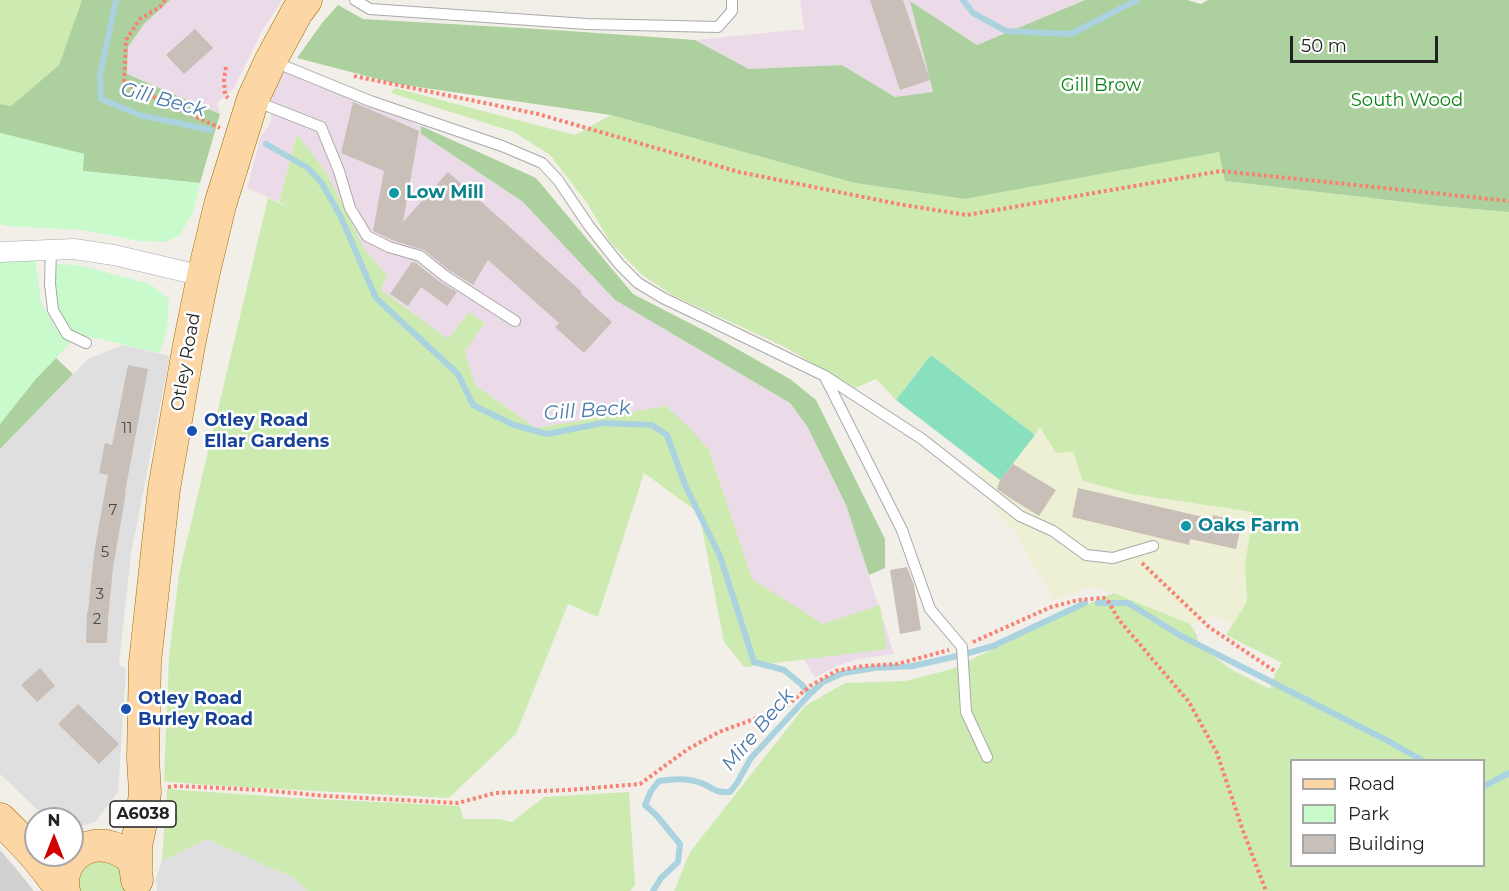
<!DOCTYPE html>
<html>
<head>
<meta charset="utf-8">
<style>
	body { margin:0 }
	#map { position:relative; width:1509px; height:891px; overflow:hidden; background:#f2efe9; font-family:Montserrat,sans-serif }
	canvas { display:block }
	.legend { position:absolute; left:1290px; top:759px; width:195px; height:108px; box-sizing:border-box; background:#fff; border:2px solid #a7a7a7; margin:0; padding:8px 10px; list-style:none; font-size:18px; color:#222 }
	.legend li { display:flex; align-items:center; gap:12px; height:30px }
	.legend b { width:30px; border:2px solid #a7a7a7 }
	.north { position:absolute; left:24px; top:807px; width:60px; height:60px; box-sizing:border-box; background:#fff; border:2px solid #a7a7a7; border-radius:50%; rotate:0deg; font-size:16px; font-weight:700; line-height:24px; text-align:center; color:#222 }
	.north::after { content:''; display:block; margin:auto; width:21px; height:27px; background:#d40000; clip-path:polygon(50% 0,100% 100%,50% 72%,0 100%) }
	.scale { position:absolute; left:1290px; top:36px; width:148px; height:27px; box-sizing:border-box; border:3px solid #222; border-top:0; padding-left:8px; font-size:18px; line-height:21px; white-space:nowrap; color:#222; -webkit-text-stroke:4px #fff; paint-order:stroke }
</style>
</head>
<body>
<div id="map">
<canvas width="1509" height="891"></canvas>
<ul class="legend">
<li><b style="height:8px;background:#fcd6a4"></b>Road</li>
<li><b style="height:16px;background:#c8facc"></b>Park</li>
<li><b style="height:16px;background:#c7bfb8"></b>Building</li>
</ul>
<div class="north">N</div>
<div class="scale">50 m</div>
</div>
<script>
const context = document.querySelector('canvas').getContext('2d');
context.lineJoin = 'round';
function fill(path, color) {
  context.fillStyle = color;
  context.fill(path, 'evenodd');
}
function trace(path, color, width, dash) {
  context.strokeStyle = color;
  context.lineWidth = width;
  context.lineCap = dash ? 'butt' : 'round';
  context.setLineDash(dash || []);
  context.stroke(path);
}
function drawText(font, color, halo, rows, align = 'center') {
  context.font = font + ' Montserrat,sans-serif';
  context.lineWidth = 5;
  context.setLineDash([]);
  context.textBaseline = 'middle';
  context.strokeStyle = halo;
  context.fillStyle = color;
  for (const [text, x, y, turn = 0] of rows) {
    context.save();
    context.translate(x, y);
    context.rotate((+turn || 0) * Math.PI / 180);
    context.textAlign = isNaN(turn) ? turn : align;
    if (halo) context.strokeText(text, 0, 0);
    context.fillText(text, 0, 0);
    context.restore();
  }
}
fill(new Path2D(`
	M 123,345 L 170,356 L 131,554 L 119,664 L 126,669 L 118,792 L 95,822 L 72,829 L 72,819 L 47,819 L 0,774 L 0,449 L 88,359 Z
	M 207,839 L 294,878 L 308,891 L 157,891 L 156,878 L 162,861 Z`), '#e0dfdf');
fill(new Path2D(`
	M 170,0 L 282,0 L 262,31 L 234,88 L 217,103 L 220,114 L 127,74 L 128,47 L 144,24 Z
	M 800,0 L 1085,0 L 977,45 L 911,2 L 933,93 L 895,97 L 842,65 L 749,69 L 695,40 L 804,29 Z
	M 279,70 L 327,83 L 421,126 L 421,134 L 523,202 L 615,300 L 790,403 L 807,426 L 846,505 L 894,654 L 858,659 L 837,666 L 815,678 L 794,642 L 756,614 L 720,482 L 709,450 L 666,406 L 536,428 L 475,385 L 465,351 L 485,323 L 448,340 L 381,290 L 387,276 L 365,250 L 326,172 L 297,135 L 279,202 L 247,188 L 261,136 L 271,123 L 272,84 Z`), '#ebdbe8');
fill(new Path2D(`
	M 0,850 L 18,871 L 34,891 L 0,891 Z`), '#d0d0d0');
fill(new Path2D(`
	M 896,400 L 1035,435 L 1039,427 L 1073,452 L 1083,481 L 1132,494 L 1253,512 L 1245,565 L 1247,602 L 1235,624 L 1210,617 L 1191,625 L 1115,593 L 1092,587 L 1053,600 L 1015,532 L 998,516 L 989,497 L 971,485 L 983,467 Z`), '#eef0d5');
fill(new Path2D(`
	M 0,0 L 82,0 L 59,65 L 11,106 L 0,104 Z
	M 395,88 L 575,135 L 611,115 L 855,183 L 965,199 L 1219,151 L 1226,181 L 1439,206 L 1509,212 L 1509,891 L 674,891 L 690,852 L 805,706 L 845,683 L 905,681 L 952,669 L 1057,617 L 1114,593 L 1190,624 L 1196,634 L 1200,647 L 1234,671 L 1270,689 L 1276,672 L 1282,663 L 1226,635 L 1247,602 L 1245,565 L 1253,512 L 1132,494 L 1083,481 L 1073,452 L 1056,453 L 1040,427 L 1035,435 L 931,355 L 896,400 L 876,379 L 855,388 L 783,346 L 672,295 L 641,274 L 610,242 L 587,203 L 550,155 L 514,132 L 391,93 ZM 1292,760 L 1484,760 L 1484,866 L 1292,866 Z
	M 297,134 L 326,172 L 365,250 L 387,276 L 381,290 L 448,339 L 469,312 L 485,323 L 465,351 L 475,385 L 536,428 L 666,406 L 690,428 L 709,450 L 752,579 L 823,624 L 880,605 L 887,649 L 744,667 L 724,642 L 699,513 L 644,473 L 598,617 L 568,604 L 516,734 L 449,798 L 205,785 L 164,781 L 169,657 L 179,574 L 268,198 L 295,210 L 279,202 Z
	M 167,789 L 296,798 L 460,806 L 463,819 L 500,819 L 512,822 L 544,797 L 629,792 L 635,885 L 630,891 L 308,891 L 294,878 L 207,839 L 162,861 Z
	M 105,860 L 121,867 L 127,891 L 78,891 C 78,867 83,865 105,860 Z`), '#cdebb0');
fill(new Path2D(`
	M 82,0 L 170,0 L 144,24 L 128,47 L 127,74 L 220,114 L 200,183 L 82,171 L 84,154 L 0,133 L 0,104 L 11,106 L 59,65 Z
	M 1085,0 L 1187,0 L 1201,4 L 1208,0 L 1509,0 L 1509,212 L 1439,206 L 1225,181 L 1219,152 L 965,199 L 855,183 L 611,115 L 397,84 L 297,58 L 322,23 L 338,5 L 363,19 L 555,30 L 695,40 L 749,69 L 842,65 L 895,97 L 933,92 L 910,1 L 977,45 Z
	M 421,126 L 536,178 L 633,294 L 709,333 L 790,379 L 816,400 L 885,539 L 885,568 L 869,575 L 846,505 L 807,426 L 790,403 L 615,300 L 523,202 L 421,134 Z
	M 56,358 L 73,374 L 0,449 L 0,424 L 35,379 Z`), '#add19e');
fill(new Path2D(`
	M 0,133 L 84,154 L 83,171 L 200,183 L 193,212 L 180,235 L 165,242 L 140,241 L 82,230 L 6,226 L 0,224 Z
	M 35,259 L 41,302 L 60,335 L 71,342 L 35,380 L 0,424 L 0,261 Z
	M 54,264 L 78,265 L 150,284 L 169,299 L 167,329 L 160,353 L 73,333 L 64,326 L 54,304 Z`), '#c8facc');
fill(new Path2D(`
	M 931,355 L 1035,435 L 1000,480 L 896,400 Z`), '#88e0be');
trace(new Path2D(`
	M 116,0 L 100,76 L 101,99 L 140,115 L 210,130
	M 963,0 L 973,13 L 1006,31 L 1071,34 L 1137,0
	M 266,144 L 308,168 L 321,182 L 340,215 L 376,298 L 458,374 L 473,405 L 514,425 L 547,434 L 603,423 L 652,425 L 667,435 L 685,485 L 720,556 L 754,662 L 784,670 L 801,684 L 810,694
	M 1098,603 L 1128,603 L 1181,636 L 1388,741 L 1422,760
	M 965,654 L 993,646 L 1085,603
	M 1484,786 L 1509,773
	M 653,891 L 661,878 L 678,862 L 680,844 L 657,816 L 645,805 L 651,791 L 659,781 C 672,779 686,778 698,782 C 713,786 711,793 730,792 L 737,783 L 751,758 L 810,694 L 823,682 L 843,673 L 875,668 L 913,666 L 957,656`), '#aad3df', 6);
fill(new Path2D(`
	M 870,0 L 903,0 L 930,80 L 900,90 Z
	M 195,29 L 213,48 L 184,74 L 166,55 Z
	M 353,102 L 419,131 L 403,222 L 448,172 L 582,292 L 580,293 L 612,322 L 584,353 L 555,327 L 559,323 L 488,260 L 473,285 L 449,270 L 424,250 L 392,240 L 373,231 L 384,171 L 341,153 Z
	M 412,262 L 416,263 L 440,282 L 457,292 L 447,306 L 421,287 L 408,306 L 390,294 Z
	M 128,365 L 148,369 L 125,492 L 126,492 L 113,568 L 108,619 L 107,643 L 86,643 L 87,612 L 88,612 L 94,553 L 108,475 L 99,473 L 105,443 L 112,445 Z
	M 1013,464 L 1056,490 L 1039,516 L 1010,498 L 997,489 L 1000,480 Z
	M 1078,488 L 1212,519 L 1213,515 L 1242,522 L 1236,549 L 1190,539 L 1189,545 L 1072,517 Z
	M 907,567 L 914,585 L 921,630 L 900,634 L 890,570 Z
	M 40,668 L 55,686 L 37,702 L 21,685 Z
	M 78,704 L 119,744 L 99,764 L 58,724 Z`), '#c7bfb8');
const lane = new Path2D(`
	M 355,0 L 370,9 L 587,24 L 718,27 L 732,11 L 732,0
	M 272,61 L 370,101 L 502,146 L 542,163 L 558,180 L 589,226 L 619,264 L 638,283 L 663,298 L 825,376 L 922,439 L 1020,516 L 1053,531 L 1086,555 L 1113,558 L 1153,546
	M 254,100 L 265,105 L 321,127 L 339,171 L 350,208 L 367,236 L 389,247 L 420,256 L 445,276 L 515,321
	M 51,249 L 50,284 L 53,310 L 67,334 L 86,343
	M 825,377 L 902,530 L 930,609 L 962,647 L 966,712 L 987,757`);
const street = new Path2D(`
	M 0,252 L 74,249 L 114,255 L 203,276`);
const primary = new Path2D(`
	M 0,819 C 23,841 45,864 62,891
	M 136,869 L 136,846 L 142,818 L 145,792 L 143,758 L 145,662 L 164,489 L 189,345 L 203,276 L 220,205 L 253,99 L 271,60 L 297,12 L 306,0
	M 64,891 C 58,861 85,838 114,848 C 121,850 128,854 133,861 C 136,867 136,873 137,880`);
trace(lane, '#a9a9a9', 12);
trace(street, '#a9a9a9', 21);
trace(primary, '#a06b00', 33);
trace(new Path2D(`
	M 165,0 L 160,7 L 140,19 L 126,40 L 124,83 L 220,128
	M 226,67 L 224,79 L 225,95 L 228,98
	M 354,76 L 538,114 L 739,172 L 898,204 L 967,215 L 1221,171 L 1509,201
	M 1142,563 L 1209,627 L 1276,672
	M 973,642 L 1051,607 L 1078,600 L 1104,598 L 1108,601 L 1119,620 L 1189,702 L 1217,753 L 1242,828 L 1266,891
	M 168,787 L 177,786 L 261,790 L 326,796 L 458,803 L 495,793 L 567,790 L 640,784 L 688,749 L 719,732 L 784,708 L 810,686 L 836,671 L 863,666 L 897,664 L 949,650`), '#fa8072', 4, [3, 3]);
trace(lane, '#fff', 10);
trace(street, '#fff', 20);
trace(primary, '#fcd6a4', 32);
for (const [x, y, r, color] of [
	[394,193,6,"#0f9aa8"],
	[192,431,6,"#1a4fb4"],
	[1186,526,6,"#0f9aa8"],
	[126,709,6,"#1a4fb4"]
]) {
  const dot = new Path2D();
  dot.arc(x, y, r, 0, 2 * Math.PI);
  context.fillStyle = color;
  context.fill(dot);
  trace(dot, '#fff', 2);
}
drawText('15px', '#4b4948', null, [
	["11",127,429],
	["7",113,511],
	["5",105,553],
	["3",100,595],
	["2",97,620]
]);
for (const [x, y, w] of [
	[143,814,66]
]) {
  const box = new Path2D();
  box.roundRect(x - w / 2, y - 13, w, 26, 4.5);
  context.fillStyle = '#fff';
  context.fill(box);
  trace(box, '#222', 1.5);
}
drawText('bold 16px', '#222', null, [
	["A6038",143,814]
]);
drawText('18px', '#0c8416', '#fff', [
	["Gill Brow",1101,86],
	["South Wood",1407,101]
]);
drawText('bold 18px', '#0d838f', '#fff', [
	["Low Mill",406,193],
	["Oaks Farm",1198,526]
], 'left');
drawText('18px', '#222', '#fff', [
	["Otley Road",186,362,-80]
]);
drawText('bold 18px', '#164399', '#fff', [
	["Otley Road",204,421],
	["Ellar Gardens",204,442],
	["Otley Road",138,699],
	["Burley Road",138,720]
], 'left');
drawText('italic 20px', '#4a7aab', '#fff', [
	["Gill Beck",163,100,15],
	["Gill Beck",587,411,-4],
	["Mire Beck",758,730,-50]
]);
</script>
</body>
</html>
